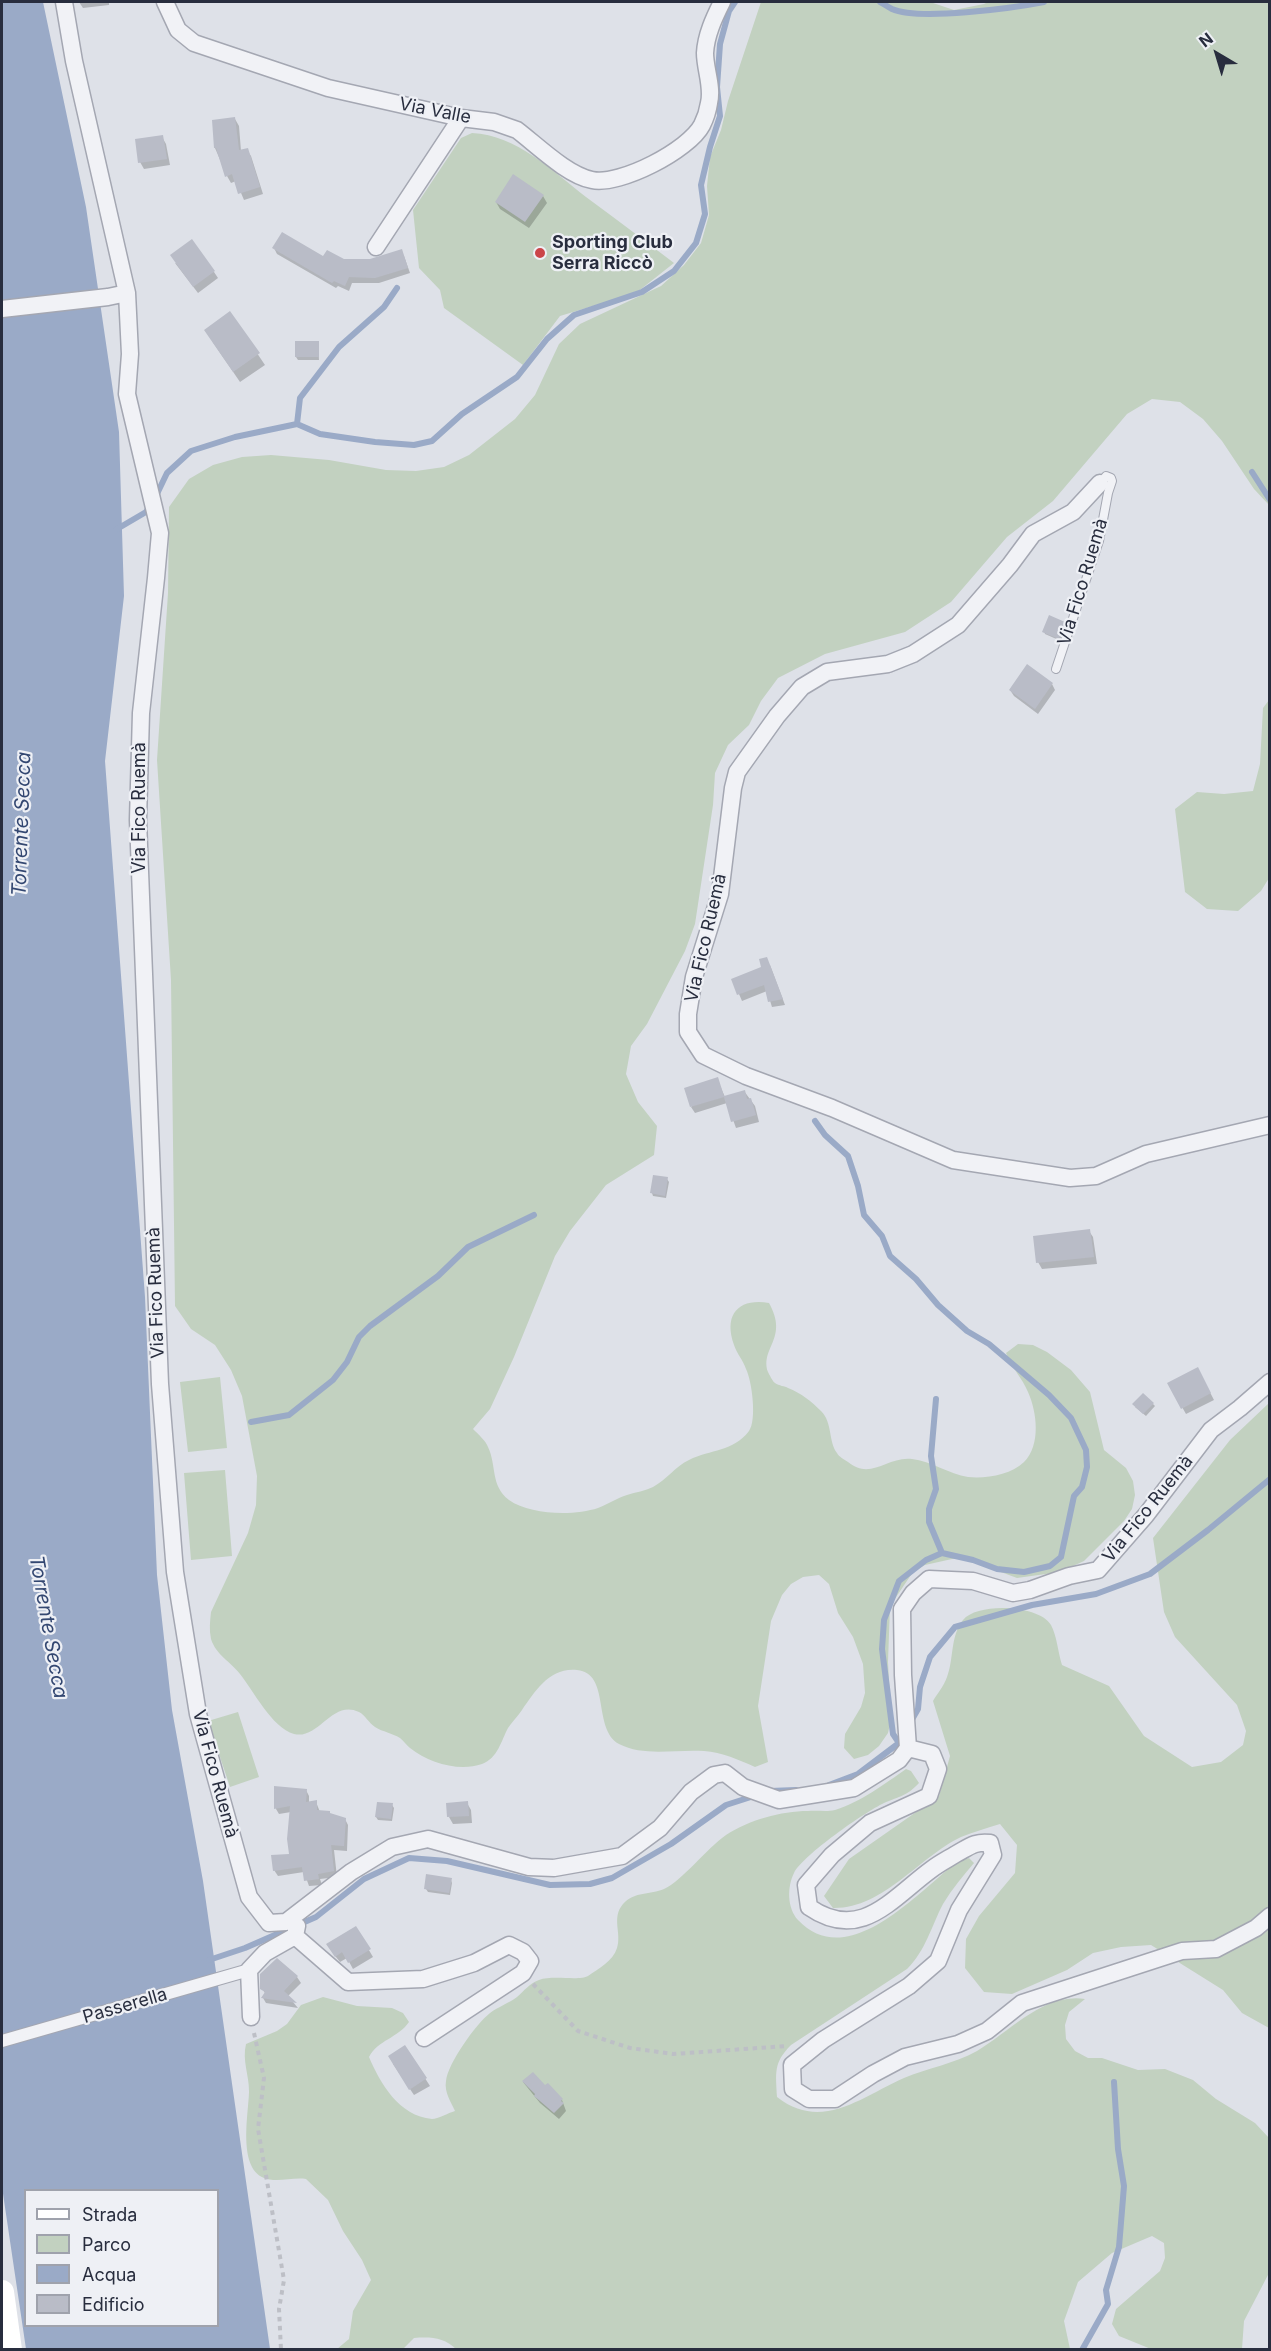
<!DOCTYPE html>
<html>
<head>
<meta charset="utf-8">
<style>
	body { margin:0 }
	#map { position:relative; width:1271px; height:2351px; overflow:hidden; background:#dee1e8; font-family:Inter,sans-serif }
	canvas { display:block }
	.frame { position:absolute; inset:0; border:3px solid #282d3e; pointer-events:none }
	.legend { position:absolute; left:24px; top:2189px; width:195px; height:138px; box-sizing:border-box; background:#eef0f5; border:2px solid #9fa2ac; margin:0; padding:8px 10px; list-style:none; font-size:18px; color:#282d3e }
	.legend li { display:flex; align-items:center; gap:12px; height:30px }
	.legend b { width:30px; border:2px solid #9fa2ac }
	.north { position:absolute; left:1187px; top:24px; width:60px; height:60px; -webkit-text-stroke:4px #eef0f5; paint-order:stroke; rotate:322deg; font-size:16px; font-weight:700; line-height:24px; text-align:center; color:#282d3e }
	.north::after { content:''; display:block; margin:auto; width:21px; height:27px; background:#282d3e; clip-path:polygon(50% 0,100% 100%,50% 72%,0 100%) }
</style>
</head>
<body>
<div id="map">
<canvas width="1271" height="2351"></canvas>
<div class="frame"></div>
<ul class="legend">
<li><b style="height:8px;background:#fff"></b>Strada</li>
<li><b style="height:16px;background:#c2d1c0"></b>Parco</li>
<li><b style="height:16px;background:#9aaac7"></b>Acqua</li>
<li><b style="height:16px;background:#b9bcc7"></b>Edificio</li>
</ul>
<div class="north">N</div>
</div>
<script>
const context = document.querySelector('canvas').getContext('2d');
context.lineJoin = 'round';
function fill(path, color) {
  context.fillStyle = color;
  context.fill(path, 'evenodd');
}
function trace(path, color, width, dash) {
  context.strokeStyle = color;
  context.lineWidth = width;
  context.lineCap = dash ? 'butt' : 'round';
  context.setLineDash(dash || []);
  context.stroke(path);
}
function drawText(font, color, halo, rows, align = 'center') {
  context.font = font + ' Inter,sans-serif';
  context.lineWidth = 4.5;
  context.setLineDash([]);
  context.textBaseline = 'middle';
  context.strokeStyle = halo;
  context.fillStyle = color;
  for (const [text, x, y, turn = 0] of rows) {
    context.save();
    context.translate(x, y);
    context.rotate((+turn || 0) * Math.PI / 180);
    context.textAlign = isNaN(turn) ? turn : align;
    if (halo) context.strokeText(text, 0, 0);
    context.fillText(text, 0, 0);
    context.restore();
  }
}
fill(new Path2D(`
	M 761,2 L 930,2 L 954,10 L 984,4 L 988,2 L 1269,2 L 1269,505 L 1254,489 L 1222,441 L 1203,419 L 1180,402 L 1152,399 L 1127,414 L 1053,501 L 1007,537 L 951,602 L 905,632 L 825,654 L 778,678 L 761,701 L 749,725 L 728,745 L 715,773 L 713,805 L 695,924 L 685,951 L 647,1024 L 631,1046 L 626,1074 L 638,1102 L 657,1126 L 654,1155 L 606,1185 L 570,1231 L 555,1256 L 514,1357 L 490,1409 L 473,1429 C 478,1434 486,1441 488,1447 C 497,1466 490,1485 509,1500 C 530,1515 574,1516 598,1508 C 608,1504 617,1498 627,1495 C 636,1492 645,1491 653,1487 C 666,1480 676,1466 689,1460 C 711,1449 733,1452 749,1431 C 757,1420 752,1381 746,1369 C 743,1360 737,1354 734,1345 C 723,1314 739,1298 769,1303 C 789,1339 760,1347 768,1372 C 769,1374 773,1382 775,1383 C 779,1386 785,1386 788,1388 C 801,1393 812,1402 821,1411 C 833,1423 828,1441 837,1453 C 839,1457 844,1459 848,1462 C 871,1481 887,1456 912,1459 C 931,1461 949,1474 968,1477 C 985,1479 1011,1475 1024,1462 C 1041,1445 1037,1412 1028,1392 C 1022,1378 1012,1368 1006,1353 L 1018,1344 L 1033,1345 L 1047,1352 L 1071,1370 L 1090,1392 L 1104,1450 L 1126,1468 L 1133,1481 L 1135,1495 L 1132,1509 L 1124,1521 L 1084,1561 L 1060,1572 L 1017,1578 L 966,1559 L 952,1559 L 925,1565 L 913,1572 L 890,1606 L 888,1662 L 891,1720 L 888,1733 L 879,1746 L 868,1755 L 854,1759 L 844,1748 L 845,1734 L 861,1707 L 865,1693 L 863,1664 L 853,1637 L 838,1613 L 829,1584 L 819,1575 L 803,1577 L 791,1584 L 782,1595 L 771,1621 L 758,1706 L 768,1762 L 755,1767 C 739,1760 722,1752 704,1751 C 676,1749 644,1757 619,1744 C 592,1729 611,1673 577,1670 C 550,1667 535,1691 522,1710 C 518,1716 512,1722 508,1728 C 501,1741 498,1758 482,1764 C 459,1772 429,1763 410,1748 C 406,1745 404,1741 400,1738 C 392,1733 383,1732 375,1727 C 369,1723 365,1715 359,1712 C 332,1699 319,1740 294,1734 C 272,1728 253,1690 240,1674 C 231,1662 216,1655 211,1639 C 209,1630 210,1621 211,1612 L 248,1533 L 256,1505 L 257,1476 L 242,1396 L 231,1370 L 215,1345 L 191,1329 L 175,1306 L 171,980 L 157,760 L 168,593 L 169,507 L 189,479 L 213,465 L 242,457 L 271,455 L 329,460 L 386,470 L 416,471 L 444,467 L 469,455 L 515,419 L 535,395 L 559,344 L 580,324 L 661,286 L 684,265 L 701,243 L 709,215 L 707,186 L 710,157 L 721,130 L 728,101 Z
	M 472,133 C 517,135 552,171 586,197 C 616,219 645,241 674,263 L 636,293 L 560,316 L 523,365 L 444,308 L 440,290 L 419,268 L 413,210 L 461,138 Z
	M 1269,700 L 1269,878 L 1261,891 L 1238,911 L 1207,909 L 1185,892 L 1175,809 L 1197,792 L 1224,794 L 1253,791 L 1260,764 L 1263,708 Z
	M 220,1377 L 227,1448 L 188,1452 L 180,1382 Z
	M 1269,1403 L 1269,2028 L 1242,2013 L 1223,1990 L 1151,1945 L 1121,1947 L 1093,1953 L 1067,1970 L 1012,1994 L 984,1992 L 965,1968 L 966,1939 L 979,1916 L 1015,1873 L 1017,1845 L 1000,1824 C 987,1828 973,1832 961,1837 C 919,1857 883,1909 833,1908 L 824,1896 L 849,1859 L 939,1796 L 950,1756 L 933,1701 C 937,1694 944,1686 947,1677 C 954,1659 950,1636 963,1620 C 978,1602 1039,1605 1051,1625 C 1057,1636 1058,1653 1062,1665 L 1109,1686 L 1144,1736 L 1192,1767 L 1221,1762 L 1243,1745 L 1246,1731 L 1237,1705 L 1175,1637 L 1164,1612 L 1153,1538 L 1230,1440 Z
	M 225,1470 L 232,1556 L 191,1560 L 184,1473 Z
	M 238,1712 L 259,1777 L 230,1787 L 208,1721 Z
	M 906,1769 L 911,1771 L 919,1783 C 907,1796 900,1796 884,1803 C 865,1812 803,1855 794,1873 C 787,1887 787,1908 798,1920 C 848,1973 918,1892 957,1862 L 969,1858 L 974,1863 C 963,1876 952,1889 943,1904 C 931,1927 926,1950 907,1969 L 791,2045 C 773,2063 776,2073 777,2097 C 822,2132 861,2097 904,2078 C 927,2068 954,2064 977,2051 C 1011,2031 1043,1993 1085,1999 L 1069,2012 L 1065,2025 L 1066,2039 L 1075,2051 L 1088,2058 L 1102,2058 L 1138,2070 L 1165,2069 L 1193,2080 L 1216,2099 L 1255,2123 L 1270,2139 L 1269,2273 L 1244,2321 L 1242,2349 L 1151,2349 L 1119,2336 L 1112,2324 L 1116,2309 L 1160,2271 L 1165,2258 L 1164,2243 L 1152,2236 L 1112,2253 L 1078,2282 L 1064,2321 L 1070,2349 L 457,2350 C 444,2337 431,2337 414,2338 L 403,2349 L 337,2349 L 349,2339 L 353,2311 L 371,2280 L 362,2260 L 343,2231 L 328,2200 L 306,2179 C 293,2177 276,2183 264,2178 C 237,2167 249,2112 249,2091 C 249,2074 242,2061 246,2044 L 277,2031 L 287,2024 L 301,2005 L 323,1997 L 357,2006 L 392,2008 L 403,2013 L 409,2022 C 398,2038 378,2040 369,2057 C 380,2083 399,2116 432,2119 C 438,2119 448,2113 455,2111 C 451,2102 444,2092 446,2081 C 448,2063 476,2024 490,2013 C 498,2007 509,2003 517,1997 C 525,1990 529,1984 539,1980 C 552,1975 580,1981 588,1976 C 598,1969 613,1961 617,1948 C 622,1933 611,1918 623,1904 C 635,1891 650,1895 664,1889 C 682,1881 707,1848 726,1835 C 749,1820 781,1811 808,1811 C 818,1810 826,1812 835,1810 C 859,1803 886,1783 906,1769 Z`), '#c2d1c0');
fill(new Path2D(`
	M 2,2 L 43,2 L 86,207 L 119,432 L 124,596 L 105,761 L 145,1297 L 157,1575 L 172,1710 L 203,1881 L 270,2349 L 26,2349 L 2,2187 ZM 26,2190 L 218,2190 L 218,2326 L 26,2326 Z`), '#9aaac7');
fill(new Path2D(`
	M 79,2 L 109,2 L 109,5 L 83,8 Z
	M 235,119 L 239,126 L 241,151 L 247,150 L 251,156 L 263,194 L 244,200 L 236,181 L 231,183 L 227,176 L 215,148 Z
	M 162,137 L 166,144 L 170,165 L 144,169 L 140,162 Z
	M 543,196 L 547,203 L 529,228 L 500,209 L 496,202 Z
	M 274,248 L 343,260 L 370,261 L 404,256 L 410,273 L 379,283 L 352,283 L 349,291 L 338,286 L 336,288 L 277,254 Z
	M 175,263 L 214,272 L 218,278 L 198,293 Z
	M 230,313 L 265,365 L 240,382 L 212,341 Z
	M 318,342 L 319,360 L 298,360 L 296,357 Z
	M 1064,624 L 1066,627 L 1061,641 L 1045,634 L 1044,631 Z
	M 1052,684 L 1055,690 L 1038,714 L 1014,696 L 1010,690 Z
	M 770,965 L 785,1005 L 772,1007 L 767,991 L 742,1001 L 733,980 Z
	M 717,1079 L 725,1097 L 744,1091 L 755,1106 L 759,1122 L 736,1128 L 727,1103 L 695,1113 L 691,1107 Z
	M 667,1179 L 669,1182 L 666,1198 L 653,1196 L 652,1193 Z
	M 1089,1231 L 1093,1237 L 1097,1264 L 1042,1269 L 1038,1262 Z
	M 1198,1369 L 1214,1400 L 1186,1414 L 1169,1384 Z
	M 1153,1404 L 1155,1406 L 1146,1416 L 1135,1407 Z
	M 276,1787 L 306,1790 L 309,1796 L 309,1803 L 316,1802 L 320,1812 L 345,1819 L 348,1825 L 347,1851 L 334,1850 L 337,1877 L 320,1879 L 322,1885 L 309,1886 L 304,1872 L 278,1876 L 274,1870 L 291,1855 L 291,1812 L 279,1814 L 276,1809 Z
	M 467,1803 L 471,1810 L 472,1823 L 453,1824 L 449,1817 Z
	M 392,1805 L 394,1808 L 392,1821 L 378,1820 L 376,1817 Z
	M 451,1880 L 452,1883 L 450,1895 L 428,1892 L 426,1889 Z
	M 356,1928 L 373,1957 L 353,1969 L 347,1958 L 340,1962 L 332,1952 Z
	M 277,1960 L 297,1977 L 301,1983 L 288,1996 L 298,2008 L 266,2003 L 263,1998 L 266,1995 L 262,1988 Z
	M 405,2047 L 430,2086 L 414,2095 L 393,2064 Z
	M 523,2082 L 545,2087 L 548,2085 L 562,2100 L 566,2111 L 559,2119 L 540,2103 Z`), '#0003');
trace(new Path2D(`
	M 880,2 C 884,4 888,7 892,9 C 919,21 1013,8 1044,2
	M 297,424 L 300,398 L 339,347 L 384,307 L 397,288
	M 1252,472 L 1270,500
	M 155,498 L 167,473 L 191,451 L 235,437 L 297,424 L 320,434 L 375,442 L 414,445 L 432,441 L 462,414 L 517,377 L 547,339 L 574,315 L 642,292 L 674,271 L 696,243 L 705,214 L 701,185 L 710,147 L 720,116 L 717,87 L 720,44 L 729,11 L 735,2
	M 117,529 L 146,512 L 150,506
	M 815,1121 L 825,1135 L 848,1156 L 858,1186 L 864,1215 L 882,1236 L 890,1256 L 916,1279 L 938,1305 L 967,1331 L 989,1344 L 1049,1395 L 1071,1418 L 1086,1450 L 1087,1467 L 1082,1487 L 1074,1496 L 1061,1557 L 1050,1566 L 1024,1572 L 997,1569 L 973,1560 L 942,1553 L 926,1560 L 899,1581 L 884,1620 L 882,1649 L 893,1734 L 899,1743
	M 936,1399 L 931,1456 L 936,1489 L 929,1509 L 929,1522 L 942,1553
	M 251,1422 L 289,1415 L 333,1380 L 347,1362 L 359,1337 L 370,1326 L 438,1276 L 468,1247 L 534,1215
	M 910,1723 L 918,1709 L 920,1687 L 930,1657 L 955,1627 L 1032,1605 L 1096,1594 L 1150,1574 L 1208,1530 L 1270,1479
	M 829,1785 L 858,1774 L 899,1743 L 902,1737
	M 770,1791 L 796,1790
	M 209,1960 L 245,1948 L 316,1917 L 364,1879 L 409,1858 L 447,1861 L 550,1885 L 590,1884 L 612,1878 L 671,1844 L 726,1805 L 754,1796
	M 1082,2350 L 1108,2304 L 1106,2290 L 1119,2247 L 1124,2186 L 1118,2149 L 1114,2082`), '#9aaac7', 6);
fill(new Path2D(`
	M 235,117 L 239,150 L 248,148 L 260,187 L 238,194 L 232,174 L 225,177 L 216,148 L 214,148 L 212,120 Z
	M 163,135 L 167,159 L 138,163 L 135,139 Z
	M 513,174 L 544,195 L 525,222 L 495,202 Z
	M 282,232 L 323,256 L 327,250 L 344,259 L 370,259 L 402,249 L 408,268 L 375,278 L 349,277 L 345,286 L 334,281 L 332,283 L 272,248 Z
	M 192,239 L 215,271 L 193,287 L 170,255 Z
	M 230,311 L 260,353 L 233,372 L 204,330 Z
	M 295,341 L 319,341 L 319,357 L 295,357 Z
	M 1049,615 L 1065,622 L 1059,639 L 1042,632 Z
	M 1027,664 L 1053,683 L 1035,709 L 1009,690 Z
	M 767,957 L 783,999 L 768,1002 L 764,985 L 737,995 L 731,979 L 761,967 L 759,959 Z
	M 718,1077 L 724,1096 L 745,1090 L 747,1099 L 751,1098 L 756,1115 L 731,1122 L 724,1097 L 690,1107 L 684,1088 Z
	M 653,1175 L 668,1177 L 665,1196 L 650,1193 Z
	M 1090,1229 L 1094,1257 L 1036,1263 L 1033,1236 Z
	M 1198,1367 L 1211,1393 L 1181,1409 L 1167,1383 Z
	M 1143,1393 L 1154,1403 L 1143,1414 L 1132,1404 Z
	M 274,1786 L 307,1789 L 306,1802 L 317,1800 L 317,1810 L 330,1811 L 330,1813 L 346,1818 L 344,1846 L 331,1845 L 334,1871 L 318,1874 L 319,1879 L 304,1881 L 302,1867 L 273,1871 L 271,1855 L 289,1854 L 287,1839 L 290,1806 L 274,1809 Z
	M 468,1801 L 469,1816 L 447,1817 L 446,1803 Z
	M 377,1802 L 393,1803 L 391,1819 L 375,1817 Z
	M 426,1874 L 452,1878 L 449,1893 L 424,1889 Z
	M 356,1926 L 371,1949 L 348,1963 L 342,1952 L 335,1957 L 326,1944 Z
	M 277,1958 L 298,1976 L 284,1991 L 297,2003 L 261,1998 L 265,1992 L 260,1989 L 260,1974 Z
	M 405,2045 L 427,2078 L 409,2090 L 388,2056 Z
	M 533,2072 L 545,2085 L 548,2083 L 563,2099 L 561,2101 L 564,2103 L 554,2113 L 534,2096 L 535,2094 L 522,2081 Z`), '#b9bcc7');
const service = new Path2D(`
	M 1056,669 L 1099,541 L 1108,493 L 1112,481 L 1111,478 L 1106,476 L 1100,483`);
const pedestrian = new Path2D(`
	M 2,2041 L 249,1970`);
const minor = new Path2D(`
	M 64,2 L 74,61 L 127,293 L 130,354 L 127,394 L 160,533 L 156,578 L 141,713 L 138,820 L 160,1384 L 175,1572 L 198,1714 L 249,1897 L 269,1923 L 286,1922 L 351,1872 L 392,1847 L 428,1839 L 529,1867 L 554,1868 L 622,1856 L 660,1828 L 691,1792 L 714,1775 L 725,1773 L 743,1787 L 779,1800 L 854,1788 L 899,1760 L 908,1748 L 903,1675 L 902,1609 L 913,1593 L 929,1579 L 973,1581 L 1013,1593 L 1030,1590 L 1069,1576 L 1098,1570 L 1146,1515 L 1211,1430 L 1240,1408 L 1270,1382
	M 165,2 L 178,30 L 194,43 L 328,88 L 461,118 L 494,122 L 517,130 C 538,146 567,175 592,180 C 620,186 689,150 702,125 C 705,119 708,110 709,103 C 713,87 705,69 705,53 C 706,35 714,18 722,2
	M 376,247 L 461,118
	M 2,309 L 108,297 L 127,293
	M 1100,483 L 1073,512 L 1033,534 L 1010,565 L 958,625 L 913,654 L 888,664 L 827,672 L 802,687 L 777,716 L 737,772 L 733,788 L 720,894 L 694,977 L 688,1014 L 688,1032 L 703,1055 L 746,1076 L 832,1108 L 953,1160 L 1070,1178 L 1096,1176 L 1146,1154 L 1270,1125
	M 908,1748 L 932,1754 L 938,1769 L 929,1796 L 870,1823 L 832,1855 L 806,1885 L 809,1907 C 861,1943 892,1898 932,1869 C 940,1863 948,1859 956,1854 C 969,1847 975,1841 990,1843 L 993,1855 L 959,1910 L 938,1961 L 909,1986 L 823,2040 L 792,2065 L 793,2089 L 809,2099 L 835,2099 L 873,2074 L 905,2057 L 958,2044 L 987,2031 L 1022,2003 L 1182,1951 L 1216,1949 L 1256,1928 L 1270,1916
	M 295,1936 L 348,1982 L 423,1979 L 474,1963 L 509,1945 L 523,1952 L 530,1961 L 523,1973 L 424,2038
	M 251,2017 L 249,1970 L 265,1953 L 295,1936 L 297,1926`);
trace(service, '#a4a7b2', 10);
trace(pedestrian, '#a4a7b2', 14);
trace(minor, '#a4a7b2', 19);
trace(new Path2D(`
	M 533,1984 L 578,2031 L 630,2048 L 673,2054 L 787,2046
	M 254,2033 L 264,2078 L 258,2129 L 284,2280 L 279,2309 L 281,2350`), '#bdbfc6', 4, [4.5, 4.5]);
trace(service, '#f1f2f6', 8);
trace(pedestrian, '#f1f2f6', 12);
trace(minor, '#f1f2f6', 16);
trace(new Path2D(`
	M 2,2292 L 10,2350`), '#fff', 24);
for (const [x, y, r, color] of [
	[540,253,6,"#cb4549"]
]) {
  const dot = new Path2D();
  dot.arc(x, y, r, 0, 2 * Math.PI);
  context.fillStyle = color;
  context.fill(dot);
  trace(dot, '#eef0f5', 2);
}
drawText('18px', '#282d3e', '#eef0f5', [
	["Via Valle",435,111,11],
	["Via Fico Ruemà",1083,582,-73],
	["Via Fico Ruemà",140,808,-90],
	["Via Fico Ruemà",706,938,-77],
	["Via Fico Ruemà",156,1293,-92],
	["Via Fico Ruemà",1148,1509,-51],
	["Via Fico Ruemà",215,1774,75],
	["Passerella",125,2006,-16]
]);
drawText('bold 18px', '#282d3e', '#eef0f5', [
	["Sporting Club",552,243],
	["Serra Riccò",552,264]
], 'left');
drawText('italic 20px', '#334771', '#eef0f5', [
	["Torrente Secca",22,824,-88],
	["Torrente Secca",48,1627,80]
]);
</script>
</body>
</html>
